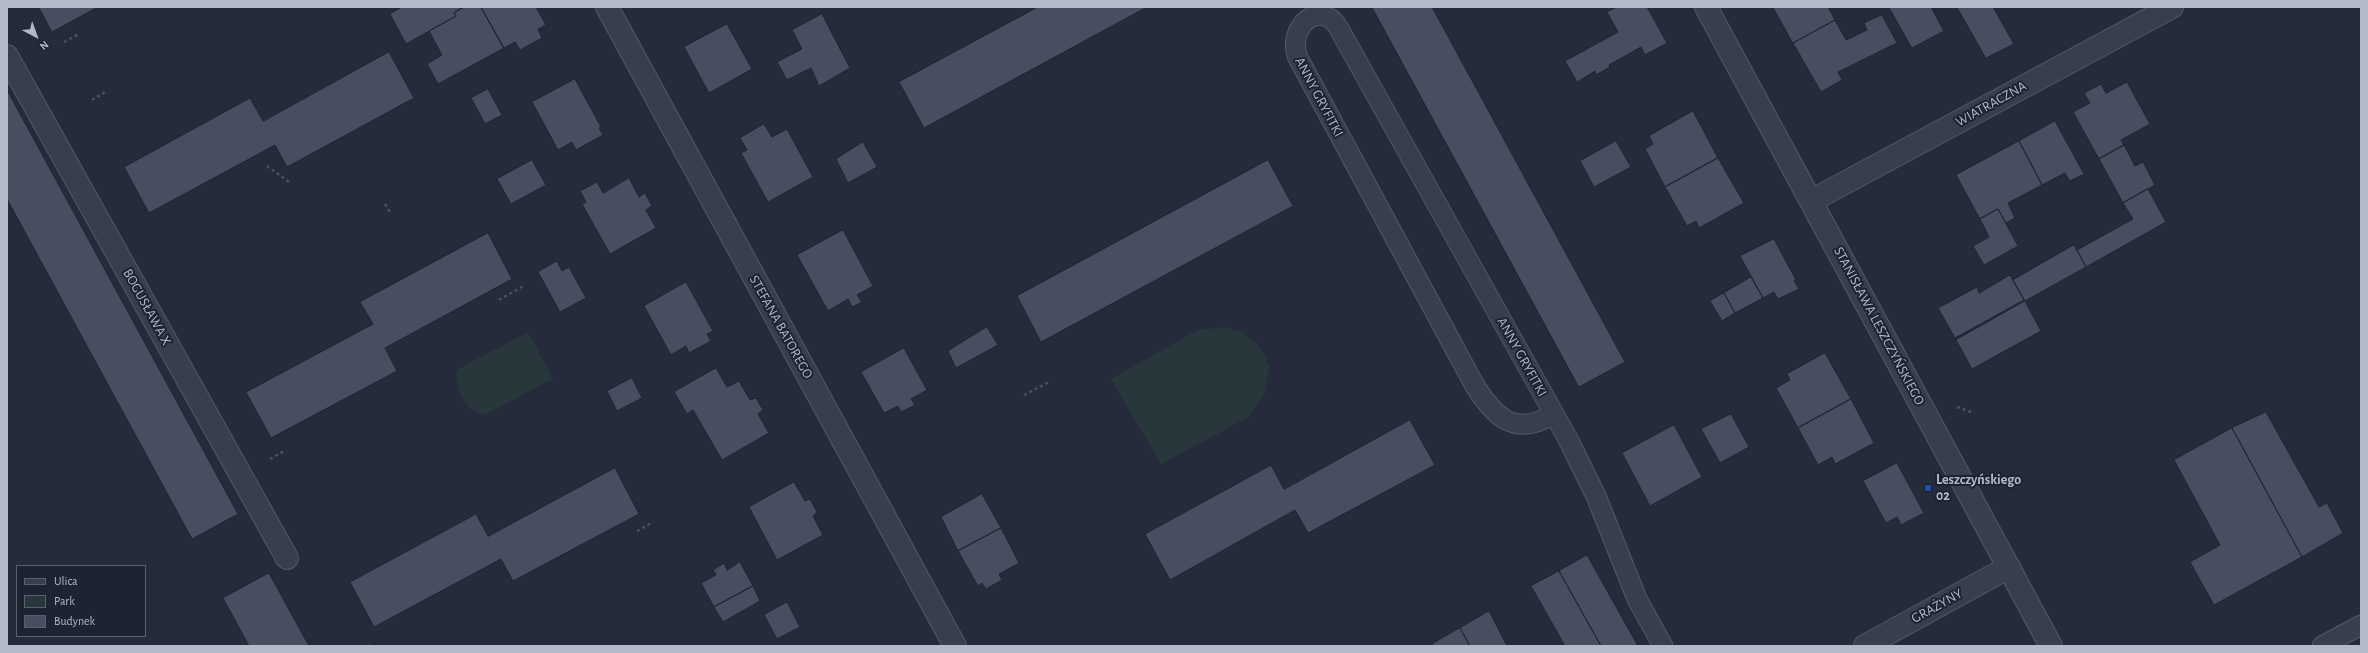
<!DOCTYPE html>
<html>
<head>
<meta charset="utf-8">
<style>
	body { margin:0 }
	#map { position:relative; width:2368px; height:653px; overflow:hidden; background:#252b3b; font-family:"Alegreya Sans",sans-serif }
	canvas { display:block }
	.frame { position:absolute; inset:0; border:8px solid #b4b9c7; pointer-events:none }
	.legend { position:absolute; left:16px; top:565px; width:130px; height:72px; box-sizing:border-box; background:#1d2330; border:1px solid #595f6c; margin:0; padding:5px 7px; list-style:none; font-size:12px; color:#b4b9c7 }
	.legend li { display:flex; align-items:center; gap:8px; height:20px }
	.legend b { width:20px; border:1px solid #595f6c }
	.north { position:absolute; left:16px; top:16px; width:40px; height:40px; -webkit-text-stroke:3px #1d2330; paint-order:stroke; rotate:139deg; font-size:11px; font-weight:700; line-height:16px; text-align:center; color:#b4b9c7 }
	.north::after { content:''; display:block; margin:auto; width:14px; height:18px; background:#b4b9c7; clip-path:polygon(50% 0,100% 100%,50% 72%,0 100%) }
</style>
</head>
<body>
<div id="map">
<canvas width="2368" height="653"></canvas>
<div class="frame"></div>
<ul class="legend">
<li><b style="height:5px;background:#383e4b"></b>Ulica</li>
<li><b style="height:11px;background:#27373c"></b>Park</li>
<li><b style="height:11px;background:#464e60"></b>Budynek</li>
</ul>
<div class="north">N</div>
</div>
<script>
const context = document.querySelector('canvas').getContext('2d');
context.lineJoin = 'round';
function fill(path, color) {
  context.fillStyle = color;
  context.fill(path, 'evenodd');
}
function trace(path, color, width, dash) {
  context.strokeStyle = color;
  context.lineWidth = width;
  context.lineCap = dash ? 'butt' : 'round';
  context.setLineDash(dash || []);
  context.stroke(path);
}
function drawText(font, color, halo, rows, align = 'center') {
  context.font = font + ' "Alegreya Sans",sans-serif';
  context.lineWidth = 4;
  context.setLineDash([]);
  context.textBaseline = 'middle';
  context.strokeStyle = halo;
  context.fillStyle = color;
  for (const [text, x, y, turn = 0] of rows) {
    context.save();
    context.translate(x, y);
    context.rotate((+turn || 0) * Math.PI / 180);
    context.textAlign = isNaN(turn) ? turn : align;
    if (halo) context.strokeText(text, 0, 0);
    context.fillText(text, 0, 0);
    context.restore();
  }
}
fill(new Path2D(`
	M 1225,327 L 1242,332 L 1258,345 L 1265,356 L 1269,368 L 1265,394 L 1247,418 L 1161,464 L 1111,379 L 1198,330 Z
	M 528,332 L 553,379 L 484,415 C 467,413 451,385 458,369 Z`), '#27373c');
const building = new Path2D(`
	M 39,7 L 98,7 L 52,32 Z
	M 402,7 L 464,7 L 454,13 L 456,16 L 406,44 L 390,14 Z
	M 464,7 L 481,7 L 504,48 L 438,84 L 427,64 L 442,55 L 429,31 L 456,16 L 454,13 Z
	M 481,7 L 536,7 L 546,25 L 538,29 L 542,38 L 520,50 L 515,42 L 504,48 Z
	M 1038,7 L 1147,7 L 924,128 L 899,82 Z
	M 1372,7 L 1432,7 L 1625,362 L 1579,387 Z
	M 1617,7 L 1647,7 L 1667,43 L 1645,55 L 1641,47 L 1609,65 L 1610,67 L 1596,75 L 1595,71 L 1577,82 L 1565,61 L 1618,32 L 1607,12 Z
	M 1773,7 L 1828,7 L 1835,20 L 1793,43 Z
	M 1889,7 L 1931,7 L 1944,31 L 1912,48 Z
	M 1957,7 L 1993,7 L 2014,44 L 1986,58 Z
	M 822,14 L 850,68 L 819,86 L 811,68 L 787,80 L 777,62 L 802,49 L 792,30 Z
	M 1882,15 L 1897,43 L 1838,72 L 1842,80 L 1821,92 L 1793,43 L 1835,20 L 1846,40 L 1867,30 L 1864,23 Z
	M 727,24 L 752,69 L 709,93 L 684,47 Z
	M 389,52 L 414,98 L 287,167 L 275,145 L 149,213 L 124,167 L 250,98 L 263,121 Z
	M 575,79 L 601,127 L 599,128 L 603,135 L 576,150 L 572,142 L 558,150 L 532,102 Z
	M 2127,82 L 2150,124 L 2121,140 L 2124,145 L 2099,159 L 2073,112 L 2090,103 L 2084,93 L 2101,84 L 2106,93 Z
	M 488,89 L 502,115 L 485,124 L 471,98 Z
	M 7,90 L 238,514 L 192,539 L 7,199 Z
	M 1693,111 L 1718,158 L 1665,187 L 1645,149 L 1653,144 L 1649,136 Z
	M 2055,121 L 2084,174 L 2070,181 L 2065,173 L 2042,185 L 2019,141 Z
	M 764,124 L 772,137 L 787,129 L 813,177 L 768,202 L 741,153 L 747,150 L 740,138 Z
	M 1616,141 L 1631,167 L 1594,187 L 1580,161 Z
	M 2019,141 L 2042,185 L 2008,203 L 2015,218 L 2006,223 L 1998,209 L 1980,219 L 1956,175 Z
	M 863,142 L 877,167 L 848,183 L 836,159 Z
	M 2124,145 L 2135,166 L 2143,162 L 2155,185 L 2123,203 L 2099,159 Z
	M 1718,158 L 1744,203 L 1699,228 L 1696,221 L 1687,226 L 1665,187 Z
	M 532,160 L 546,185 L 511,204 L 497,179 Z
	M 1268,160 L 1293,206 L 1041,342 L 1017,296 Z
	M 629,178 L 639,197 L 645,193 L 652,206 L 646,210 L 656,228 L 610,254 L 582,204 L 586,202 L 580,191 L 597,182 L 603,193 Z
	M 2148,189 L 2166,222 L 2086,267 L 2077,250 L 2133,219 L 2123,203 Z
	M 1998,209 L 2018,246 L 1984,265 L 1973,246 L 1989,237 L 1980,219 Z
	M 843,230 L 873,286 L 857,295 L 862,302 L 852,307 L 848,299 L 828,311 L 797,255 Z
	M 488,233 L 512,279 L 385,348 L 397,371 L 271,438 L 246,392 L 373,324 L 360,302 Z
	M 1774,239 L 1796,280 L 1794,281 L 1799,289 L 1778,299 L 1774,292 L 1763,298 L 1740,256 Z
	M 2074,245 L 2086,267 L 2025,301 L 2013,280 Z
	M 557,261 L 562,271 L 569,267 L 586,298 L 560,312 L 538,272 Z
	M 2010,275 L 2024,300 L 1955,338 L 1938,308 L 1977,287 L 1979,293 Z
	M 1751,277 L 1763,298 L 1735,313 L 1724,293 Z
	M 686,282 L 713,331 L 707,334 L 711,341 L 689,353 L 686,346 L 671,355 L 644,306 Z
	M 1724,293 L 1735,313 L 1722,321 L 1710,301 Z
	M 2025,301 L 2041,331 L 1972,369 L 1956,340 Z
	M 987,327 L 998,345 L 956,368 L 948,351 Z
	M 904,348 L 927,390 L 911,399 L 915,405 L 901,412 L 898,406 L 884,413 L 861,372 Z
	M 1825,353 L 1851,399 L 1798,428 L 1776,388 L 1790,380 L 1787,374 Z
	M 716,368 L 727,387 L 739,381 L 750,400 L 756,398 L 763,410 L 758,414 L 769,433 L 722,460 L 693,410 L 687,414 L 674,392 Z
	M 632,378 L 642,398 L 617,411 L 607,391 Z
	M 1851,399 L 1874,443 L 1835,464 L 1832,457 L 1818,465 L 1798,428 Z
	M 2266,412 L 2319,507 L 2327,503 L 2343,533 L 2302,557 L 2232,428 Z
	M 1731,414 L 1749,447 L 1720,463 L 1701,429 Z
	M 1410,420 L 1435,465 L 1308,533 L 1295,510 L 1170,580 L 1145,534 L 1271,465 L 1284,489 Z
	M 1674,425 L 1702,477 L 1650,506 L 1622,453 Z
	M 2232,428 L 2302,557 L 2214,605 L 2190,562 L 2220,545 L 2174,460 Z
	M 1897,463 L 1924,513 L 1901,525 L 1897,517 L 1886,523 L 1863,481 Z
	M 615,468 L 639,514 L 513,581 L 501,559 L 374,627 L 350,582 L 476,514 L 488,536 Z
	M 794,482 L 805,501 L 810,499 L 817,512 L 813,516 L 823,535 L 777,560 L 749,507 Z
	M 982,494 L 1001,528 L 958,551 L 941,517 Z
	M 1001,528 L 1019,563 L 999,574 L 1002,580 L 986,589 L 982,583 L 978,586 L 958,551 Z
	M 1587,555 L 1638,646 L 1601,646 L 1559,571 Z
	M 740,562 L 753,586 L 714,607 L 701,583 L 716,575 L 713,570 L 724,563 L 727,570 Z
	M 1559,571 L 1601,646 L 1565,646 L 1531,586 Z
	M 269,573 L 286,604 L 309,646 L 249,646 L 223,598 Z
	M 753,586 L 760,601 L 723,622 L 714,607 Z
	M 787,602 L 800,627 L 777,639 L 764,615 Z
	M 1489,611 L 1507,646 L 1470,646 L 1460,628 Z
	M 1460,628 L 1470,646 L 1433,646 L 1432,644 Z`);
fill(building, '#464e60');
trace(building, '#1f2532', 1);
const lane = new Path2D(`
	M 1554,414 C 1516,437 1496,419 1475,386 L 1297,56 C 1288,24 1321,0 1338,27 L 1568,439 L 1596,496 L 1637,599 L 1663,646
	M 2322,646 L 2361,625`);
const street = new Path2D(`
	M 607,7 L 955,646
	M 1706,7 L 2051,646
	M 7,56 L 287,558
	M 1811,201 L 2172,7
	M 1865,646 L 2009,567`);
trace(lane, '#535966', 21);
trace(street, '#535966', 24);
trace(new Path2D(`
	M 64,42 L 79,34
	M 92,100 L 107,91
	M 267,166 L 289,182
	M 385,204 L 390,212
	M 499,300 L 525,285
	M 1024,395 L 1049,382
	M 1957,407 L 1971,412
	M 270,459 L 284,451
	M 637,531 L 653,522
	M 369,646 L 371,645`), '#445459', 2.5, [3, 3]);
trace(lane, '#383e4b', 19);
trace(street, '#383e4b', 22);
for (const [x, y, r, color] of [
	[1928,488,4,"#1a4fb4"]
]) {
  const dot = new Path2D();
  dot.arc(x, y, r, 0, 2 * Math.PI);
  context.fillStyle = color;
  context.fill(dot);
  trace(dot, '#1d2330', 1.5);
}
drawText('14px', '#b4b9c7', '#1d2330', [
	["ANNY GRYFITKI",1319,97,62],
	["WIATRACZNA",1991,104,-29],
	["BOGUSŁAWA X",147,307,61],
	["STANISŁAWA LESZCZYŃSKIEGO",1879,326,62],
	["STEFANA BATOREGO",781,327,61],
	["ANNY GRYFITKI",1522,357,61],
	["GRAŻYNY",1937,606,-29]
]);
drawText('bold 14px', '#b4b9c7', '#1d2330', [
	["Leszczyńskiego",1936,480],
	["02",1936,496]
], 'left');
</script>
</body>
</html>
